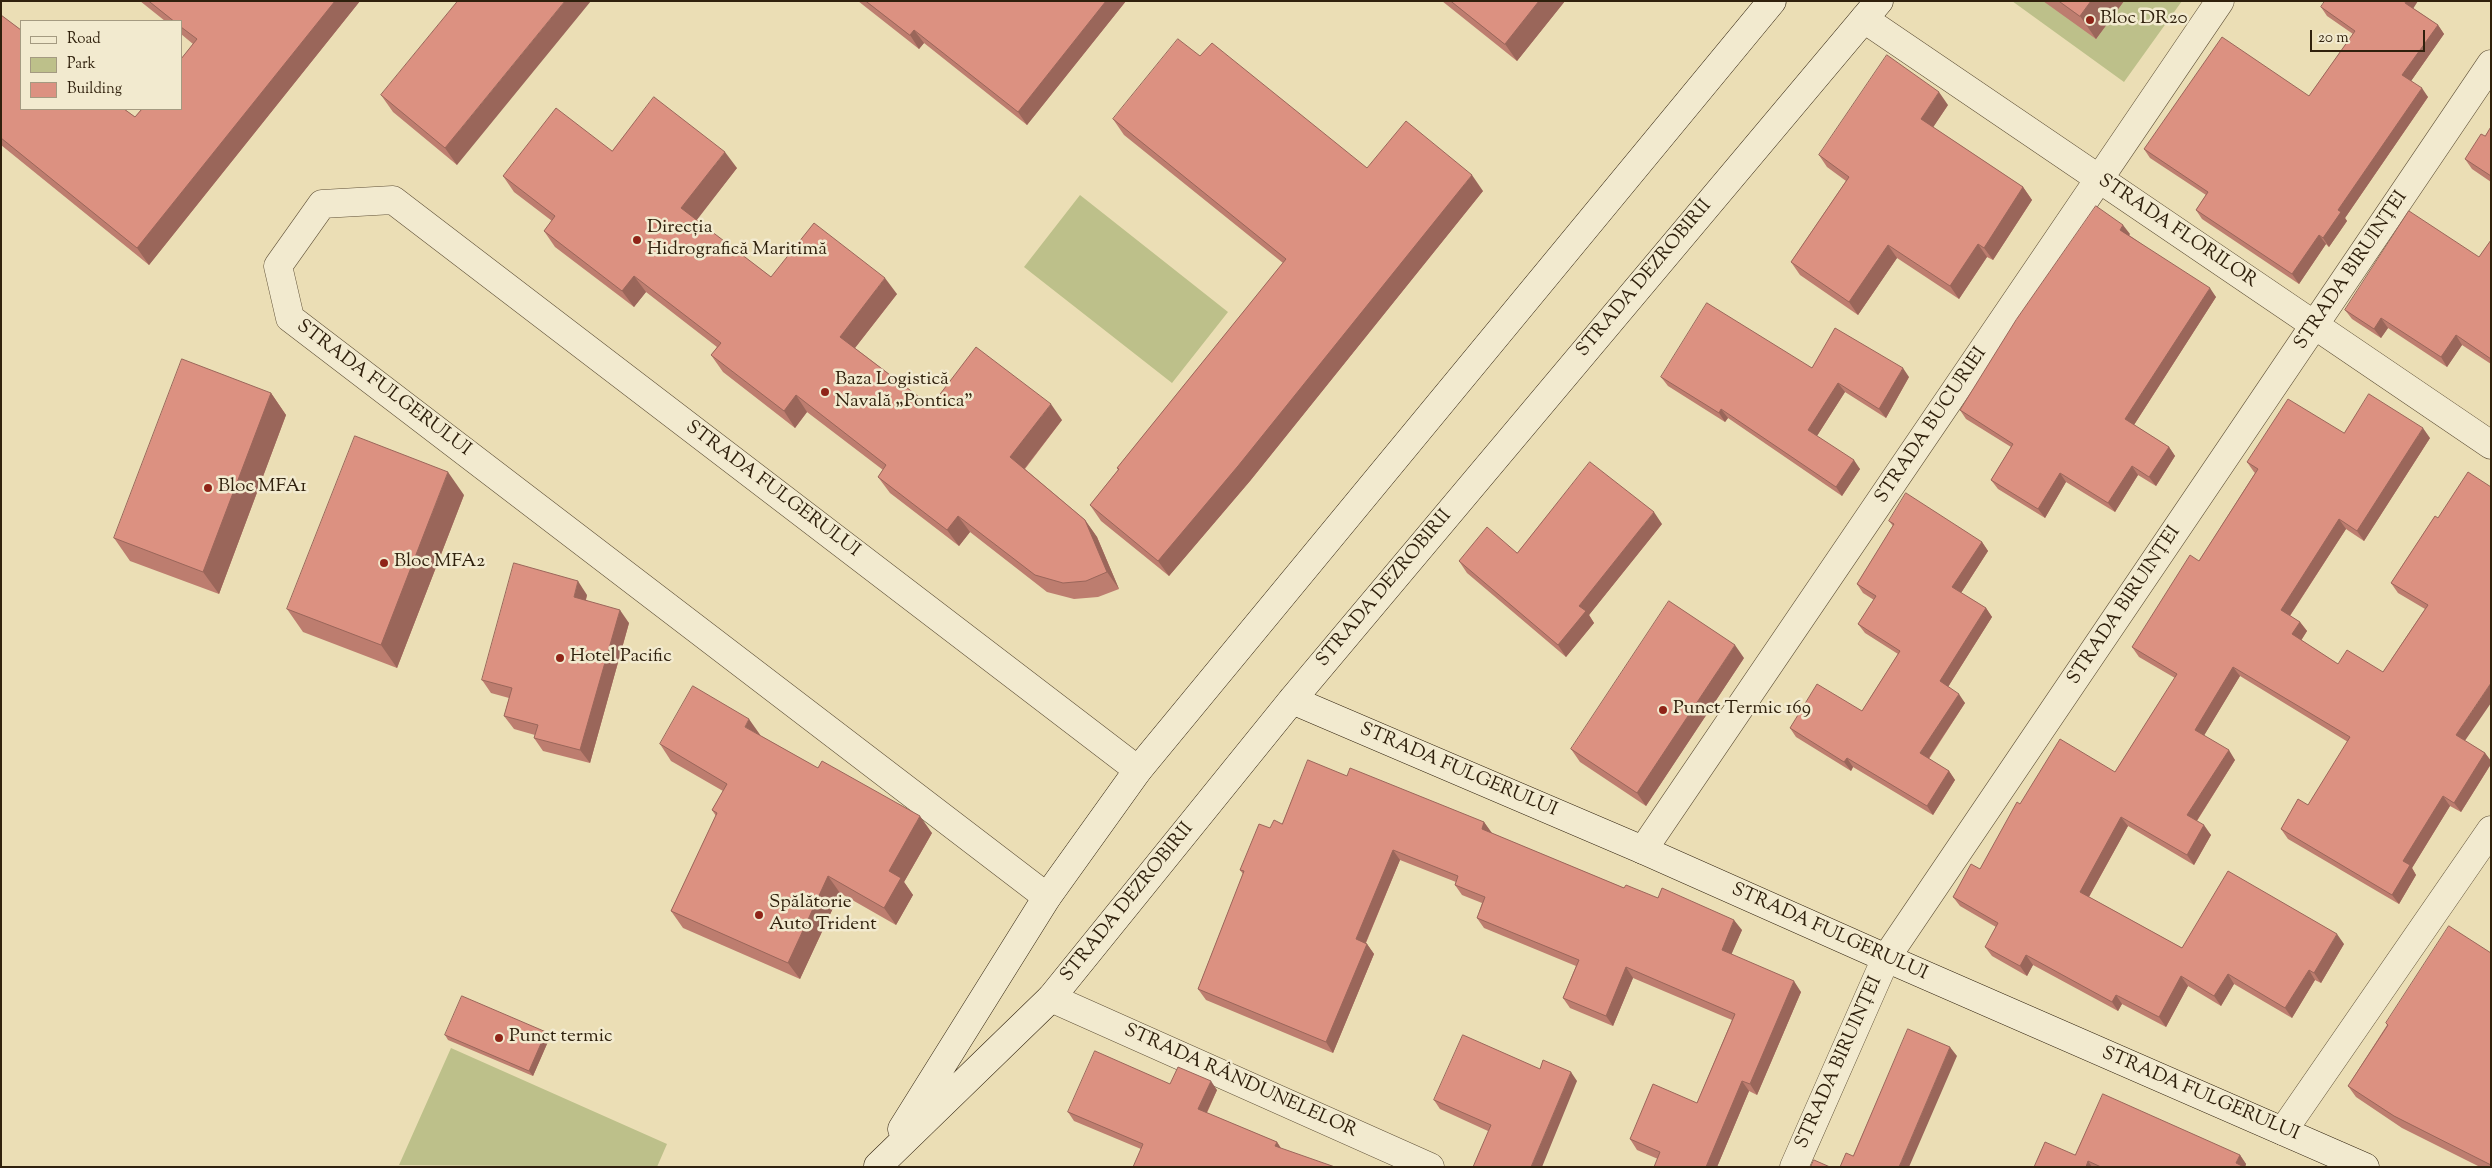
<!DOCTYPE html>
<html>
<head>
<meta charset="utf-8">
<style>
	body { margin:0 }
	#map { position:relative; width:2492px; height:1168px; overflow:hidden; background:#ebdeb5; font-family:"Sorts Mill Goudy",serif }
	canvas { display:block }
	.frame { position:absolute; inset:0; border:2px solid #30210d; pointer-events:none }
	.legend { position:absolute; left:20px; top:20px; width:162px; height:90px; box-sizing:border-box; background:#f2eacf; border:1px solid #a49a81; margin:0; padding:6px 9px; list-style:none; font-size:15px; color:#30210d }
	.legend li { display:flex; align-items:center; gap:10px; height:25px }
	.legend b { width:25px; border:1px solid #a49a81 }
	.scale { position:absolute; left:2310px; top:30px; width:115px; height:22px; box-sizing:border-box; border:2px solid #30210d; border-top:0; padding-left:6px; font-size:15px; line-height:18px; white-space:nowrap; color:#30210d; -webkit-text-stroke:4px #f2eacf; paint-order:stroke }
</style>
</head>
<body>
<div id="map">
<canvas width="2492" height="1168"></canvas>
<div class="frame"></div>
<ul class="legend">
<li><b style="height:6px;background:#f2eacf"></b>Road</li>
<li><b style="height:14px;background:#bdc08a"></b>Park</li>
<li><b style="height:14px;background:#dc9181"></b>Building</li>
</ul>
<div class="scale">20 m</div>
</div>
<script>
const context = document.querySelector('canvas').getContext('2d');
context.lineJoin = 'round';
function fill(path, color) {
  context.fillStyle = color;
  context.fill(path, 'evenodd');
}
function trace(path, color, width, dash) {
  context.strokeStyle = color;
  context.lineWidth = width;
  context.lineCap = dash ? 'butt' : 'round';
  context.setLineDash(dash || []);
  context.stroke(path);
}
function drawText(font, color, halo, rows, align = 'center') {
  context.font = font + ' "Sorts Mill Goudy",serif';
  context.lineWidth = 5;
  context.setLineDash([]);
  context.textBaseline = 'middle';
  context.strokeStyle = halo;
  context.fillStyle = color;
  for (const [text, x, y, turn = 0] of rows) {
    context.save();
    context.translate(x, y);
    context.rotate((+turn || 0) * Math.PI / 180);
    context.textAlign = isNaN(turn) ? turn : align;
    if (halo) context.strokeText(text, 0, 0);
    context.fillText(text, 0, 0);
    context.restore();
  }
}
fill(new Path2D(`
	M 2012,1 L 2182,1 L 2124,82 Z
	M 1080,195 L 1228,312 L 1172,383 L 1024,267 Z
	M 451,1048 L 667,1144 L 657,1167 L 399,1165 Z`), '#bdc08a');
const street = new Path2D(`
	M 1864,19 L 2491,445
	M 1643,850 L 2220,1
	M 1047,897 L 290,318 L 278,266 L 322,204 L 393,200 L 1138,770
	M 1051,998 L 1430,1167
	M 2283,1131 L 2491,830
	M 1794,1167 L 1886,958 L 2491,64`);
const secondary = new Path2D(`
	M 1292,700 L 1643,850 L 1886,958 L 2365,1167
	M 902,1129 L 1047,897 L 1138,770 L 1772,1
	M 878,1166 L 1051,998 L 1292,700 L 1879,1`);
trace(street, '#5f5037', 29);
trace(secondary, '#30210d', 29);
trace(street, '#f2eacf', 28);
trace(secondary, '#f2eacf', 28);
fill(new Path2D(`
	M 140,1 L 360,1 L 149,265 L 1,145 L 1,15 L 135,117 L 193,44 L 181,34 L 181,21 L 165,21 Z
	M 458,1 L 457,165 L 393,112 L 381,95 Z
	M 858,1 L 1126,1 L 1027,125 L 924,43 L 919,49 Z
	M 1442,1 L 1565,1 L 1517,61 Z
	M 2043,1 L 2124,1 L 2096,39 Z
	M 2321,7 L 2413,8 L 2438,25 L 2444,34 L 2411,81 L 2428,97 L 2345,218 L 2347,221 L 2329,247 L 2326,244 L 2299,284 L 2202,219 L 2196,210 L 2206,195 L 2150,158 L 2144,149 L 2309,96 L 2353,34 L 2327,16 Z
	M 1200,56 L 1367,168 L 1483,191 L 1250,481 L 1169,576 L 1101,521 L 1090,505 L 1118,470 L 1117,468 L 1283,263 L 1124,135 L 1113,119 Z
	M 1948,105 L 1933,127 L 2023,187 L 2032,200 L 1993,260 L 1987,257 L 1959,299 L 1897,258 L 1858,315 L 1800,275 L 1791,262 L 1846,181 L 1827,167 L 1819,155 Z
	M 2491,127 L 2491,182 L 2472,169 L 2465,159 L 2485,136 Z
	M 612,151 L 737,168 L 696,220 L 771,277 L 897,294 L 855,348 L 931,406 L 1062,420 L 1025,469 L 1085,520 L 1097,537 L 1119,589 L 1098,597 L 1074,599 L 1047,592 L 970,532 L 959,546 L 890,493 L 878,477 L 883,470 L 807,412 L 795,428 L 723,372 L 711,355 L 717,347 L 646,292 L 634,307 L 555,247 L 544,231 L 552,221 L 514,192 L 503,176 Z
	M 2130,234 L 2129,235 L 2216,297 L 2134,425 L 2169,447 L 2175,456 L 2156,486 L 2138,475 L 2115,512 L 2066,482 L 2045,518 L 1998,489 L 1991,480 L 2011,447 L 1966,419 L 1960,410 Z
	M 2491,240 L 2491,364 L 2462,345 L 2447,367 L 2388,328 L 2381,338 L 2352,319 L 2345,310 L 2479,257 Z
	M 1812,368 L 1909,377 L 1886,418 L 1845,392 L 1817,436 L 1860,469 L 1842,496 L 1728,418 L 1725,422 L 1668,386 L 1661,377 Z
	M 271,393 L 286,415 L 219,594 L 130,561 L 114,538 Z
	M 2344,433 L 2430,438 L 2364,541 L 2346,529 L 2290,616 L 2300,622 L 2307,631 L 2301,640 L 2338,664 L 2383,672 L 2425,609 L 2398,593 L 2391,583 L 2435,516 L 2465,741 L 2485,753 L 2491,761 L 2491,764 L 2461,812 L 2450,806 L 2412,868 L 2416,875 L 2399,904 L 2288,839 L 2281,829 L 2308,805 L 2348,742 L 2240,676 L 2204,735 L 2235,760 L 2197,821 L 2211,835 L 2194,865 L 2128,826 L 2089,897 L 2182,948 L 2344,944 L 2321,983 L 2315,980 L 2292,1018 L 2234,984 L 2221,1006 L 2188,986 L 2166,1027 L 2122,1004 L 2118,1011 L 2033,965 L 2027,976 L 1992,956 L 1985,947 L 1996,927 L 1960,906 L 1953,897 L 1980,869 L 2020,804 L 2115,772 L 2175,678 L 2139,657 L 2132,647 L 2199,561 L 2255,473 L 2254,472 L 2247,462 Z
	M 464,495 L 397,668 L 303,632 L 287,609 Z
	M 1889,521 L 1982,542 L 1988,551 L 1961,593 L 1986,608 L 1992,617 L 1948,687 L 1965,703 L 1929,759 L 1949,771 L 1955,780 L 1933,815 L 1853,767 L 1851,771 L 1796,737 L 1790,728 L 1862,711 L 1898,654 L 1865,633 L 1858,624 L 1874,600 L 1863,593 L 1857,584 L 1893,526 Z
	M 1662,524 L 1589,615 L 1594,623 L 1566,657 L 1467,573 L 1459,561 L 1517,553 Z
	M 587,595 L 586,600 L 629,623 L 590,763 L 543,751 L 534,738 L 535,735 L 514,729 L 504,716 L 509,698 L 491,693 L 482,680 Z
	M 1744,658 L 1646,806 L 1580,762 L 1571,749 Z
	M 761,736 L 932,833 L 904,882 L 913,895 L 896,925 L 840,893 L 800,979 L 683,928 L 671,911 L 716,816 L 712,810 L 723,791 L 671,761 L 660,744 Z
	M 1347,776 L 1484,822 L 1491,833 L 1624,888 L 1658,898 L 1742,930 L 1731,954 L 1801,992 L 1757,1095 L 1749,1091 L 1717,1167 L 1654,1167 L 1658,1159 L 1637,1150 L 1630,1139 L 1697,1103 L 1732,1020 L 1633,978 L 1613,1026 L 1570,1008 L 1563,998 L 1576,966 L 1484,928 L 1477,918 L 1482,903 L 1462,895 L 1455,885 L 1456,882 L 1400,860 L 1366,943 L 1367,944 L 1374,954 L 1333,1053 L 1206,1000 L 1198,989 L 1243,874 L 1240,870 L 1270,828 L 1282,824 Z
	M 2491,953 L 2491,1167 L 2480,1167 L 2402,1128 L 2356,1097 L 2348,1086 L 2387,1025 L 2386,1023 Z
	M 445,1035 L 550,1037 L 533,1076 L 448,1040 Z
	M 1540,1069 L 1577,1081 L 1488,1131 L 1440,1109 L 1434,1100 Z
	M 1170,1084 L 1217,1090 L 1207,1113 L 1277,1142 L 1281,1148 L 1141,1149 L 1074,1121 L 1068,1112 Z
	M 2075,1155 L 2240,1155 L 2246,1164 L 2245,1167 L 2034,1167 Z`), '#bd7d6f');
fill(new Path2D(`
	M 335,1 L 360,1 L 149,265 L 137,248 Z
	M 565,1 L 591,1 L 457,165 L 445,148 Z
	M 1106,1 L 1126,1 L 1027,125 L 1018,112 Z
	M 1539,1 L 1565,1 L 1517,61 L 1505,44 Z
	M 2091,1 L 2124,1 L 2096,39 L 2080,16 Z
	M 2406,1 L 2418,1 L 2411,12 L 2405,3 Z
	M 2438,25 L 2444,34 L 2409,84 L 2402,75 Z
	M 914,30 L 924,43 L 919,49 L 910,35 Z
	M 2422,88 L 2428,97 L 2345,218 L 2347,221 L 2329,247 L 2323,238 L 2338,210 Z
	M 1939,92 L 1948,105 L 1930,132 L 1921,119 Z
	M 725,152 L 737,168 L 693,225 L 681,208 Z
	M 1472,175 L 1483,191 L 1250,481 L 1169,576 L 1158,561 Z
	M 2023,187 L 2032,200 L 1993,260 L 1984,248 Z
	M 2123,225 L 2130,234 L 2127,239 L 2120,230 Z
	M 2319,235 L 2326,244 L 2299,284 L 2292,274 Z
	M 1978,244 L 1987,257 L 1959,299 L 1950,286 Z
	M 1888,245 L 1897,258 L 1858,315 L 1849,302 Z
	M 634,276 L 646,292 L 634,307 L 622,291 Z
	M 885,278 L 897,294 L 851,353 L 840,337 Z
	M 2210,288 L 2216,297 L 2132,428 L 2125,419 Z
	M 2381,318 L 2388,328 L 2381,338 L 2374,329 Z
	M 2456,335 L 2462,345 L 2447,367 L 2441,357 Z
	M 1903,368 L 1909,377 L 1886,418 L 1879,409 Z
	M 1838,383 L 1845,392 L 1815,439 L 1808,430 Z
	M 271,393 L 286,415 L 219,594 L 203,572 Z
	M 796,395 L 807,412 L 795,428 L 784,411 Z
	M 1051,404 L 1062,420 L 1021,473 L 1010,457 Z
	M 1721,409 L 1728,418 L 1725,422 L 1719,413 Z
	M 2423,428 L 2430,438 L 2364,541 L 2357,531 Z
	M 2169,447 L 2175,456 L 2156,486 L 2149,477 Z
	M 1854,460 L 1860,469 L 1842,496 L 1836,487 Z
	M 2132,466 L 2138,475 L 2115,512 L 2108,503 Z
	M 448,472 L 464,495 L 397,668 L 381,645 Z
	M 2060,473 L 2066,482 L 2045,518 L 2038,509 Z
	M 1654,512 L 1662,524 L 1589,615 L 1594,623 L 1566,657 L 1558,645 L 1579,606 Z
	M 958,516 L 970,532 L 959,546 L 947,530 Z
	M 2339,519 L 2346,529 L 2287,620 L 2281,610 Z
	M 1085,520 L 1097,537 L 1119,589 L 1107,572 Z
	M 1982,542 L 1988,551 L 1959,596 L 1952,587 Z
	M 578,581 L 587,595 L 583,610 L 574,597 Z
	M 1986,608 L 1992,617 L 1946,690 L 1940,681 Z
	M 620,610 L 629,623 L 590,763 L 580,750 Z
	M 2300,622 L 2307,631 L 2299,644 L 2292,634 Z
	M 1735,645 L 1744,658 L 1646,806 L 1637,793 Z
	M 2233,667 L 2240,676 L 2202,739 L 2195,730 Z
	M 2491,683 L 2491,703 L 2462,745 L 2456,735 Z
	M 1959,694 L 1965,703 L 1926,762 L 1920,753 Z
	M 749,719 L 761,736 L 745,727 Z
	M 2229,750 L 2235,760 L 2194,825 L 2187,815 Z
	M 2485,753 L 2491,761 L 2491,764 L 2461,812 L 2454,803 Z
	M 1847,758 L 1853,767 L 1851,771 L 1844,762 Z
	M 1949,771 L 1955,780 L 1933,815 L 1927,806 Z
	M 2443,796 L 2450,806 L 2412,868 L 2416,875 L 2399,904 L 2392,895 L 2403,861 Z
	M 920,816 L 932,833 L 904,882 L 913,895 L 896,925 L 884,908 L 889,871 Z
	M 2121,817 L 2128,826 L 2086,902 L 2080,892 Z
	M 1484,822 L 1492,833 L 1489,839 L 1482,829 Z
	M 2204,825 L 2211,835 L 2194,865 L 2187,855 Z
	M 1393,850 L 1400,860 L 1363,949 L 1356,939 Z
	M 828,876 L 840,893 L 800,979 L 788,963 Z
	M 1734,920 L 1742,930 L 1729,960 L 1722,950 Z
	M 2337,934 L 2344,944 L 2321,983 L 2314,973 Z
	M 1367,944 L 1374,954 L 1333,1053 L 1326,1042 Z
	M 2026,955 L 2033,965 L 2027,976 L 2020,966 Z
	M 1626,967 L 1633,978 L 1613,1026 L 1606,1016 Z
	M 2309,970 L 2315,980 L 2292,1018 L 2285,1008 Z
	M 2228,974 L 2234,984 L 2221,1006 L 2214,996 Z
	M 2181,976 L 2188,986 L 2166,1027 L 2159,1017 Z
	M 1794,981 L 1801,992 L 1757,1095 L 1750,1084 Z
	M 2116,995 L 2122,1004 L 2118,1011 L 2112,1002 Z
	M 546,1032 L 550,1037 L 533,1076 L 529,1071 Z
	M 1950,1047 L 1957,1056 L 1909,1167 L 1899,1167 Z
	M 1571,1072 L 1577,1081 L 1542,1167 L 1531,1167 Z
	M 1211,1081 L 1217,1090 L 1204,1118 L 1198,1109 Z
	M 1742,1081 L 1749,1091 L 1717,1167 L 1706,1167 Z
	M 1277,1142 L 1283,1152 L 1275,1146 Z
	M 2240,1155 L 2246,1164 L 2245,1167 L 2236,1163 Z
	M 2088,1161 L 2092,1167 L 2086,1167 Z`), '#9a665a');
const building = new Path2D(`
	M 149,1 L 335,1 L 137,248 L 1,138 L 1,15 L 21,30 L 21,109 L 124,109 L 135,117 L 142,109 L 181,109 L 181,59 L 197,39 L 181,27 L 181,21 L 174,21 Z
	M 458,1 L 565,1 L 445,148 L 381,95 Z
	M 866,1 L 1106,1 L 1018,112 L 914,30 L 910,35 Z
	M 1451,1 L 1539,1 L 1505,44 Z
	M 2059,1 L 2091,1 L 2080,16 Z
	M 2325,1 L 2406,1 L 2405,3 L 2438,25 L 2402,75 L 2422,88 L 2338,210 L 2341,212 L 2323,238 L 2319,235 L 2292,274 L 2196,210 L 2208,192 L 2144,149 L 2222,37 L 2309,96 L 2355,31 L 2321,7 Z
	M 1178,39 L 1200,56 L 1212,43 L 1367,168 L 1406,121 L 1472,175 L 1238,466 L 1158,561 L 1090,505 L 1119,469 L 1117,468 L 1286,259 L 1113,119 Z
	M 1887,55 L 1939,92 L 1921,119 L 2023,187 L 1984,248 L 1978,244 L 1950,286 L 1888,245 L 1849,302 L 1791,262 L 1849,177 L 1819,155 Z
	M 654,97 L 725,152 L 681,208 L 771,277 L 814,223 L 885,278 L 840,337 L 931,406 L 976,347 L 1051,404 L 1010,457 L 1085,520 L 1107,572 L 1086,581 L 1063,583 L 1035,575 L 958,516 L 947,530 L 878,477 L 886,465 L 796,395 L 784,411 L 711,355 L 721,343 L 634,276 L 622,291 L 544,231 L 555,216 L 503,176 L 556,108 L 612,151 Z
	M 2491,127 L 2491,176 L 2465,159 L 2481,134 L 2485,136 Z
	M 2096,206 L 2123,225 L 2120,230 L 2210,288 L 2125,419 L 2169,447 L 2149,477 L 2132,466 L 2108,503 L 2060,473 L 2038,509 L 1991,480 L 2013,444 L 1960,410 L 2016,320 Z
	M 2409,211 L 2479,257 L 2491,240 L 2491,359 L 2456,335 L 2441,357 L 2381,318 L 2374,329 L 2345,310 Z
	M 1707,303 L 1812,368 L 1835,328 L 1903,368 L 1879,409 L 1838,383 L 1808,430 L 1854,460 L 1836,487 L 1721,409 L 1719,413 L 1661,377 Z
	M 182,359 L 271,393 L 203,572 L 114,538 Z
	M 2369,394 L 2423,428 L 2357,531 L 2339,519 L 2281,610 L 2300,622 L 2292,634 L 2338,664 L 2347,650 L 2383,672 L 2428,605 L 2391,583 L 2435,516 L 2438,518 L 2468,472 L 2491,487 L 2491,683 L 2456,735 L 2485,753 L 2454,803 L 2443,796 L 2403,861 L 2410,865 L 2392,895 L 2281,829 L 2298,799 L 2308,805 L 2350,737 L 2233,667 L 2195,730 L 2229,750 L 2187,815 L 2204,825 L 2187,855 L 2121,817 L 2080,892 L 2182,948 L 2228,871 L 2337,934 L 2314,973 L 2309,970 L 2285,1008 L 2228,974 L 2214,996 L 2181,976 L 2159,1017 L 2116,995 L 2112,1002 L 2026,955 L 2020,966 L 1985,947 L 1998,923 L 1953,897 L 1971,864 L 1980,869 L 2017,802 L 2020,804 L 2060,739 L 2115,772 L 2177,674 L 2132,647 L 2190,555 L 2199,561 L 2258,469 L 2247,462 L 2288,399 L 2344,433 Z
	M 355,436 L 448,472 L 381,645 L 287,609 Z
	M 1590,462 L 1654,512 L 1579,606 L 1586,611 L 1558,645 L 1459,561 L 1487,527 L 1517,553 Z
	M 1906,493 L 1982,542 L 1952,587 L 1986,608 L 1940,681 L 1959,694 L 1920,753 L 1949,771 L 1927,806 L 1847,758 L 1844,762 L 1790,728 L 1817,684 L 1862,711 L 1900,651 L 1858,624 L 1876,596 L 1857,584 L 1894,524 L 1889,521 Z
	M 514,563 L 578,581 L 574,597 L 620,610 L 580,750 L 534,738 L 538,725 L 504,716 L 512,688 L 482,680 Z
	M 1669,601 L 1735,645 L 1637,793 L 1571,749 Z
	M 693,686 L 749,719 L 745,727 L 818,768 L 822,761 L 920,816 L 889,871 L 901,878 L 884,908 L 828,876 L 788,963 L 671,911 L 717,813 L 712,810 L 727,784 L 660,744 Z
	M 1308,760 L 1347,776 L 1350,768 L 1484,822 L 1482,829 L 1624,888 L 1626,885 L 1658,898 L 1662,888 L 1734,920 L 1722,950 L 1794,981 L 1750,1084 L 1742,1081 L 1706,1167 L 1654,1167 L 1660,1152 L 1630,1139 L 1653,1084 L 1697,1103 L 1735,1014 L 1626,967 L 1606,1016 L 1563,998 L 1579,960 L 1477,918 L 1485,897 L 1455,885 L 1458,876 L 1393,850 L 1356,939 L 1367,944 L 1326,1042 L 1198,989 L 1244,871 L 1240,870 L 1259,824 L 1270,828 L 1274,820 L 1282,824 Z
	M 2449,926 L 2491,953 L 2491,1165 L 2394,1116 L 2348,1086 L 2388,1025 L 2386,1023 Z
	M 462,996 L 546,1032 L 529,1071 L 445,1035 Z
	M 1908,1029 L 1950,1047 L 1899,1167 L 1840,1167 L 1846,1153 L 1853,1156 Z
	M 1463,1035 L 1540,1069 L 1543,1060 L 1571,1072 L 1531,1167 L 1473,1167 L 1491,1125 L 1434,1100 Z
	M 1095,1051 L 1170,1084 L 1178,1067 L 1211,1081 L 1198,1109 L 1277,1142 L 1275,1146 L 1335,1167 L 1133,1167 L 1143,1144 L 1068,1112 Z
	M 2103,1094 L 2240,1155 L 2236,1163 L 2244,1167 L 2101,1167 L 2088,1161 L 2086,1167 L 2034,1167 L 2045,1142 L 2075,1155 Z
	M 1814,1160 L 1830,1167 L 1811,1167 Z`);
fill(building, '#dc9181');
trace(building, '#9a665a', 1);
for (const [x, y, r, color] of [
	[2090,20,5,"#8f2418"],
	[637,240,5,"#8f2418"],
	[825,392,5,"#8f2418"],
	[208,488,5,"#8f2418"],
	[384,563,5,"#8f2418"],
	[560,658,5,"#8f2418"],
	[1663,710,5,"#8f2418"],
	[759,915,5,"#8f2418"],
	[499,1038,5,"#8f2418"]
]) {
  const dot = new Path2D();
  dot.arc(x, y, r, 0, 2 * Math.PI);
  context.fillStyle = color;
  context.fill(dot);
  trace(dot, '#f2eacf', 2);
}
drawText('19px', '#30210d', '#f2eacf', [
	["Bloc DR20",2100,20],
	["Direcția",647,229],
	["Hidrografică Maritimă",647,251],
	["Baza Logistică",835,381],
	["Navală „Pontica”",835,403],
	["Bloc MFA1",218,488],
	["Bloc MFA2",394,563],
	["Hotel Pacific",570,658],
	["Punct Termic 169",1673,710],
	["Spălătorie",769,904],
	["Auto Trident",769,926],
	["Punct termic",509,1038]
], 'left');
drawText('19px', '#30210d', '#f2eacf', [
	["STRADA FLORILOR",2177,232,34],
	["STRADA BIRUINȚEI",2352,271,-56],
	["STRADA DEZROBIRII",1645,279,-50],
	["STRADA FULGERULUI",383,389,37],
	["STRADA BUCURIEI",1932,426,-56],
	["STRADA FULGERULUI",772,490,37],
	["STRADA DEZROBIRII",1385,589,-50],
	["STRADA BIRUINȚEI",2125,606,-56],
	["STRADA FULGERULUI",1458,771,23],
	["STRADA DEZROBIRII",1128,903,-51],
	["STRADA FULGERULUI",1829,933,24],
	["STRADA BIRUINȚEI",1840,1063,-66],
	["STRADA RÂNDUNELELOR",1240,1082,24],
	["STRADA FULGERULUI",2200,1095,23]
]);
</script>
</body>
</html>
